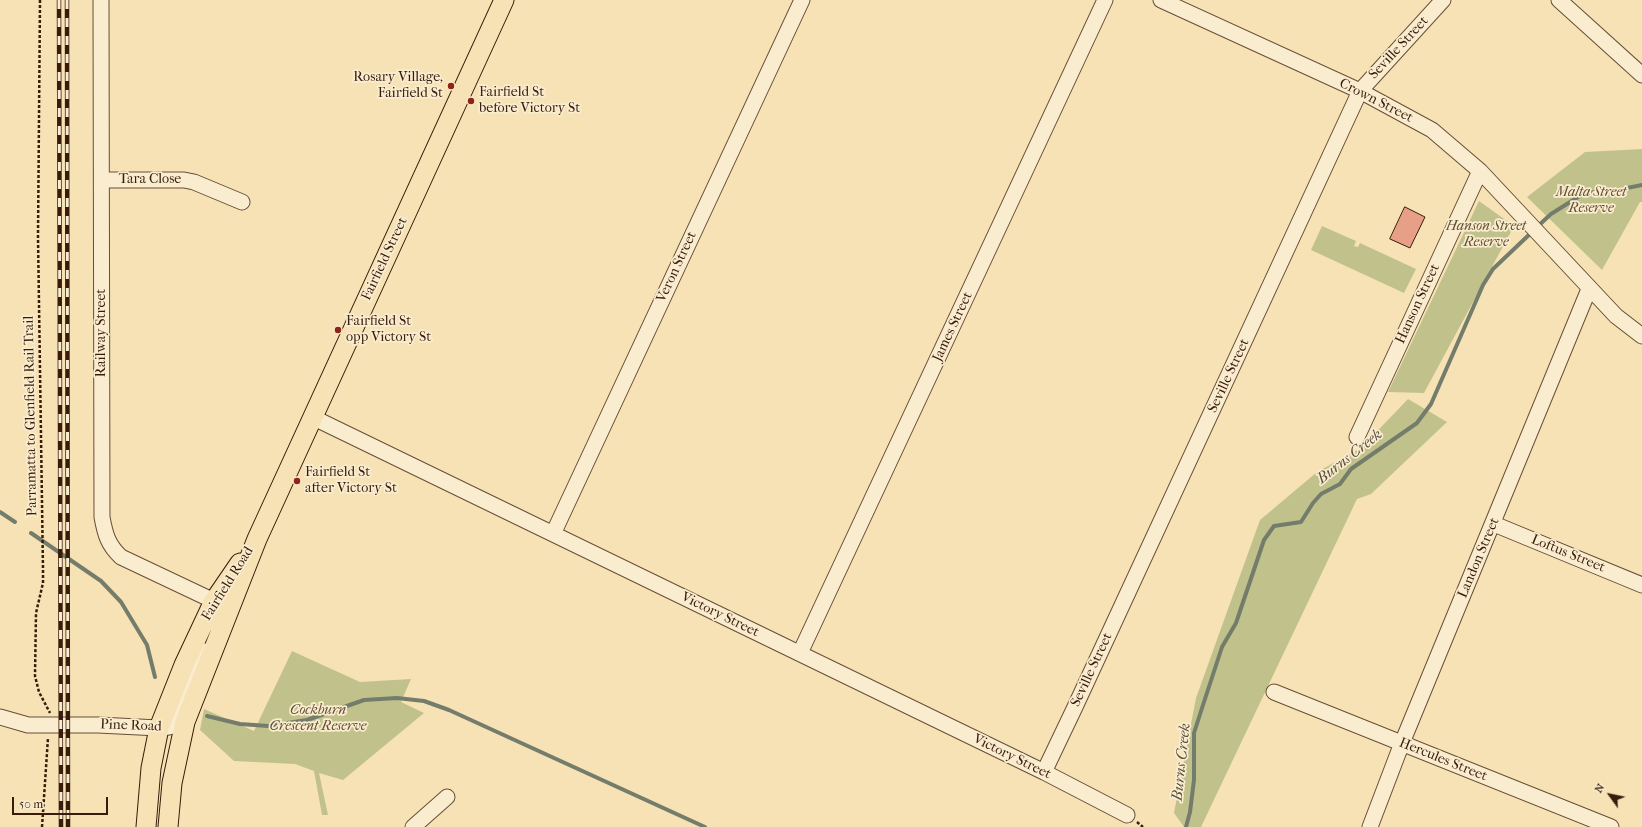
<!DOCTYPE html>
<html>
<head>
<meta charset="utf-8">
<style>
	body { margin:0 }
	#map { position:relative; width:1642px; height:827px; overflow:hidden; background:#f7e2b5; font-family:"IM FELL French Canon",serif }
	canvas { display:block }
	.north { position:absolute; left:1590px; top:775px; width:40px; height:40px; -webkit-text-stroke:3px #faeccf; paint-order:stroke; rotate:303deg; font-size:11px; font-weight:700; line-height:16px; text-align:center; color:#371c0b }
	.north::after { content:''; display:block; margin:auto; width:14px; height:18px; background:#371c0b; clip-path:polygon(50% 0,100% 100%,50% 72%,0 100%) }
	.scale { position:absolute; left:12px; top:797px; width:96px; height:18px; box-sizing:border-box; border:2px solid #371c0b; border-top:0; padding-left:5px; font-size:12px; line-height:14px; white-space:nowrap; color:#371c0b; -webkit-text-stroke:3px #faeccf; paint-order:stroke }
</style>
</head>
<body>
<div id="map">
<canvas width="1642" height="827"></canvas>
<div class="north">N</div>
<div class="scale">50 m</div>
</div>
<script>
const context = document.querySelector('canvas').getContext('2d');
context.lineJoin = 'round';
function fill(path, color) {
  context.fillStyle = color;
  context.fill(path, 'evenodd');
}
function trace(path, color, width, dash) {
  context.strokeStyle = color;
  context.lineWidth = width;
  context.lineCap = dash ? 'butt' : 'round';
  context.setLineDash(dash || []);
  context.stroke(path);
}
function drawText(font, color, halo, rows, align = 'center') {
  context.font = font + ' "IM FELL French Canon",serif';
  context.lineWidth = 3.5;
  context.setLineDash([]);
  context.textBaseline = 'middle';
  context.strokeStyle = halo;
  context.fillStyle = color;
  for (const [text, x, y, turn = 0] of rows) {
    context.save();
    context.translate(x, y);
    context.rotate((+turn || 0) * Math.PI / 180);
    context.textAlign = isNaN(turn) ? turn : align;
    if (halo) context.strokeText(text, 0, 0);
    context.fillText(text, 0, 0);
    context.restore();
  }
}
fill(new Path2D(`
	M 1642,149 L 1642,202 L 1640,202 L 1602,270 L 1527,197 L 1585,152 Z
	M 1479,201 L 1514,226 L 1424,393 L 1388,392 Z
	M 1322,226 L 1356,241 L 1354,246 L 1358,247 L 1360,243 L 1416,269 L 1404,293 L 1311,250 Z
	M 1408,399 L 1447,422 L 1371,494 L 1357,499 L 1201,827 L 1184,827 L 1174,813 L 1196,698 L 1260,520 L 1317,472 L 1361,448 Z
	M 292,651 L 360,682 L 411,679 L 401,702 L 424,713 L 343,780 L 319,773 L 328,815 L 322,815 L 314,771 L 295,764 L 234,761 L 200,730 L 204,709 L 254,731 Z`), '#c1c28b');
trace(new Path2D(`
	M 1537,227 L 1551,214 L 1586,192 L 1603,193 L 1642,185
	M 0,512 L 15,522
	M 31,533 L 101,581 L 121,602 L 147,645 L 155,677
	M 207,716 L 240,724 L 268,726 L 307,720 L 364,700 L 397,698 L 424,701 L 449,710 L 705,827
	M 1186,827 L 1190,812 L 1194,780 L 1194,733 L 1203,705 L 1222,647 L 1236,623 L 1264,540 L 1274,526 L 1301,522 L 1313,503 L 1321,494 L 1340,484 L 1351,469 L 1417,423 L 1431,404 L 1483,285 L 1493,269 L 1532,232`), '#747d6b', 4);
const building = new Path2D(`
	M 1405,207 L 1425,217 L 1410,248 L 1390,239 Z`);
fill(building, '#e7a087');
trace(building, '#371c0b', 1);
const minor = new Path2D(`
	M 101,0 L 102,517 C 105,534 108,545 121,557 L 214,601
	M 1161,0 L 1360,91 L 1432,130 L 1480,171 L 1616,316 L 1642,336
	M 1559,0 L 1642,75
	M 102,180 L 184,180 L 194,182 L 242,202
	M 312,417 L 1044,772 L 1127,815
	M 1357,437 L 1480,171
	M 1494,524 L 1642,585
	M 553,534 L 802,0
	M 800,653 L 1105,0
	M 1274,692 L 1611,827
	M 0,717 L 28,725 L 98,725 L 159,728 L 169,727 L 179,712 L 195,671 L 205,651
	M 1044,772 L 1075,707 L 1360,91 L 1443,0
	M 413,827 L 447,797
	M 1370,827 L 1402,743 L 1589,289`);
const major = new Path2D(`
	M 146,827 L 151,768 L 159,728 L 184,665 L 214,601 L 240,563
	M 168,827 L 172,783 L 185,722 L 257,539 L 504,0`);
trace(minor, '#674e36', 17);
trace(major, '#371c0b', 21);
trace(new Path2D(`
	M 40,0 L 38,237 L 43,569 L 43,583 L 36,613 L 35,676 L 39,692 L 50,713
	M 1137,822 L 1143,827
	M 42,827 L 48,738`), '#371c0b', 2.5, [3, 2]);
trace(minor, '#faeccf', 15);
trace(major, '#f7e2b5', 19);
const rail = new Path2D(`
	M 59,0 L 61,827
	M 67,0 L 68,827`);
trace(rail, '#371c0b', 4.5);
trace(rail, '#faeccf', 3, [9]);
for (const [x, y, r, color] of [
	[451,86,4,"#8f2418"],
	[471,101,4,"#8f2418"],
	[338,330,4,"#8f2418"],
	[297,481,4,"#8f2418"]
]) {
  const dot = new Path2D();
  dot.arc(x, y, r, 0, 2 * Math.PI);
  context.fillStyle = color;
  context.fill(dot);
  trace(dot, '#faeccf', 1.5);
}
drawText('14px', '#371c0b', '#faeccf', [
	["Seville Street",1399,48,-47],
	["Crown Street",1376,101,27],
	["Tara Close",150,180],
	["Fairfield Street",385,259,-65],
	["Veron Street",677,267,-65],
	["Hanson Street",1418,304,-65],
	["James Street",953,327,-65],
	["Railway Street",102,333,-90],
	["Seville Street",1229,376,-65],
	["Parramatta to Glenfield Rail Trail",31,416,-91],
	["Loftus Street",1568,554,22],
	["Landon Street",1479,558,-67],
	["Fairfield Road",228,584,-58],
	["Victory Street",720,615,26],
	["Seville Street",1092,670,-65],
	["Pine Road",131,726,2],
	["Victory Street",1012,757,26],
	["Hercules Street",1443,760,22]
]);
drawText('14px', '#371c0b', '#faeccf', [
	["Rosary Village,",443,78,"right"],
	["Fairfield St",443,94,"right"],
	["Fairfield St",479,93],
	["before Victory St",479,109],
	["Fairfield St",346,322],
	["opp Victory St",346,338],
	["Fairfield St",305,473],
	["after Victory St",305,489]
], 'left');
drawText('italic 14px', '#604e31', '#faeccf', [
	["Malta Street",1591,193],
	["Reserve",1591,209],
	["Hanson Street",1486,227],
	["Reserve",1486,243],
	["Cockburn",318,711],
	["Crescent Reserve",318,727]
]);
drawText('italic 15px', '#564d3b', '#faeccf', [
	["Burns Creek",1350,457,-38],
	["Burns Creek",1182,762,-84]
]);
</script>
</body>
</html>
